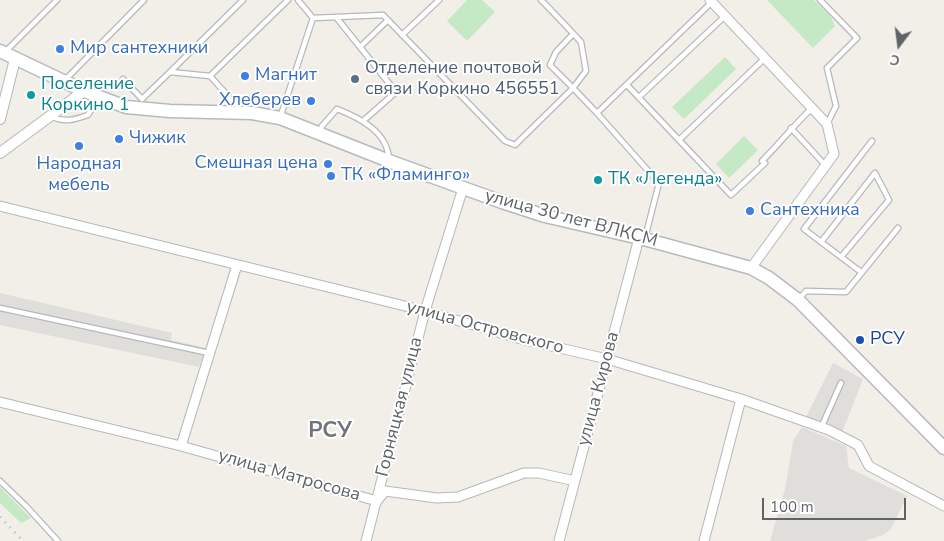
<!DOCTYPE html>
<html>
<head>
<meta charset="utf-8">
<style>
	body { margin:0 }
	#map { position:relative; width:944px; height:541px; overflow:hidden; background:#f1efe8; font-family:"Nunito Sans",sans-serif }
	canvas { display:block }
	.north { position:absolute; left:874px; top:20px; width:50px; height:50px; -webkit-text-stroke:4px #fff; paint-order:stroke; rotate:195deg; font-size:14px; font-weight:700; line-height:20px; text-align:center; color:#5f6368 }
	.north::after { content:''; display:block; margin:auto; width:18px; height:22px; background:#5f6368; clip-path:polygon(50% 0,100% 100%,50% 72%,0 100%) }
	.scale { position:absolute; left:762px; top:498px; width:144px; height:22px; box-sizing:border-box; border:2px solid #5f6368; border-top:0; padding-left:6px; font-size:15px; line-height:18px; white-space:nowrap; color:#5f6368; -webkit-text-stroke:4px #fff; paint-order:stroke }
</style>
</head>
<body>
<div id="map">
<canvas width="944" height="541"></canvas>
<div class="north">С</div>
<div class="scale">100 m</div>
</div>
<script>
const context = document.querySelector('canvas').getContext('2d');
context.lineJoin = 'round';
function fill(path, color) {
  context.fillStyle = color;
  context.fill(path, 'evenodd');
}
function trace(path, color, width, dash) {
  context.strokeStyle = color;
  context.lineWidth = width;
  context.lineCap = dash ? 'butt' : 'round';
  context.setLineDash(dash || []);
  context.stroke(path);
}
function drawText(font, color, halo, rows, align = 'center') {
  context.font = font + ' "Nunito Sans",sans-serif';
  context.lineWidth = 4;
  context.setLineDash([]);
  context.textBaseline = 'middle';
  context.strokeStyle = halo;
  context.fillStyle = color;
  for (const [text, x, y, turn = 0] of rows) {
    context.save();
    context.translate(x, y);
    context.rotate((+turn || 0) * Math.PI / 180);
    context.textAlign = isNaN(turn) ? turn : align;
    if (halo) context.strokeText(text, 0, 0);
    context.fillText(text, 0, 0);
    context.restore();
  }
}
fill(new Path2D(`
	M 0,293 L 172,333 L 171,340 L 206,348 L 199,367 L 0,325 Z
	M 833,363 L 863,379 L 842,433 L 806,417 Z
	M 802,427 L 846,446 L 849,468 L 907,496 L 891,529 L 883,535 L 865,541 L 770,541 L 785,489 L 793,441 Z`), '#e0deda');
fill(new Path2D(`
	M 467,0 L 482,0 L 495,12 L 467,41 L 447,21 Z
	M 767,0 L 814,0 L 831,17 L 835,26 L 813,48 Z
	M 725,57 L 736,69 L 684,119 L 672,107 Z
	M 744,136 L 758,150 L 729,178 L 716,164 Z
	M 0,487 L 31,518 L 21,523 L 0,503 Z`), '#c5e8c5');
const service = new Path2D(`
	M 541,0 C 555,14 568,28 581,42 L 586,71 L 573,88 L 550,65 L 556,52 L 573,34
	M 820,0 L 857,38 L 827,68 L 836,106 L 827,124
	M 336,17 L 396,92 L 363,121
	M 313,18 L 383,15 L 505,141 L 515,145 L 573,88 L 597,113
	M 402,35 L 439,0
	M 360,47 L 388,20
	M 5,52 L 57,0
	M 170,72 L 243,0
	M 123,79 L 142,99 L 170,72 L 210,76
	M 64,81 L 144,0
	M 627,85 L 731,195 L 765,163 L 762,161 C 780,143 794,125 812,108
	M 639,97 L 725,16
	M 240,109 L 210,76 L 288,0
	M 51,116 C 64,123 74,120 88,115 L 98,98
	M 280,118 L 313,18 L 298,0
	M 791,128 L 825,165
	M 319,133 L 322,126 L 337,109 C 360,118 388,132 389,160
	M 679,140 L 765,58
	M 645,238 L 659,183 L 597,113 L 712,2
	M 821,242 L 841,257
	M 861,272 L 841,257 L 889,200 L 875,173 L 821,242 L 804,229 L 872,141
	M 799,299 L 806,291 L 846,292 L 898,228
	M 0,308 L 209,353
	M 821,428 L 841,383
	M 0,481 L 26,506 L 58,541`);
const minor = new Path2D(`
	M 710,0 L 827,124 L 834,154 L 751,268
	M 0,206 L 425,311 L 521,339 L 607,359 L 741,399 L 829,430 L 858,445 L 869,466 L 944,506
	M 0,402 L 181,446 L 377,501 L 385,491 L 437,498 L 458,497 L 524,473 L 539,473 L 575,481
	M 181,446 L 237,265
	M 366,541 L 425,311 L 463,188
	M 559,541 L 639,238
	M 704,541 L 741,399`);
const tertiary = new Path2D(`
	M 0,119 L 15,59
	M 0,153 L 84,91`);
const secondary = new Path2D(`
	M 0,51 L 84,91 L 126,107 L 170,111 L 252,113 L 280,118 L 389,161 L 502,202 L 545,216 L 644,239 L 751,268 L 769,278 L 798,300 L 944,448`);
trace(service, '#b5b8bc', 7);
trace(minor, '#b5b8bc', 11);
trace(tertiary, '#b5b8bc', 12);
trace(secondary, '#b6babf', 15);
trace(service, '#fff', 4.5);
trace(minor, '#fff', 9);
trace(tertiary, '#fff', 10);
trace(secondary, '#fff', 12);
trace(new Path2D(`
	M 0,517 L 23,541`), '#b6b7b8', 3, [1, 6]);
for (const [x, y, r, color] of [
	[60,49,5,"#3f7fe0"],
	[245,76,5,"#3f7fe0"],
	[355,79,5,"#5c6f8a"],
	[31,95,5,"#0f9aa8"],
	[311,101,5,"#3f7fe0"],
	[119,139,5,"#3f7fe0"],
	[79,146,5,"#3f7fe0"],
	[328,164,5,"#3f7fe0"],
	[331,176,5,"#3f7fe0"],
	[598,180,5,"#0f9aa8"],
	[750,211,5,"#3f7fe0"],
	[860,340,5,"#1a4fb4"]
]) {
  const dot = new Path2D();
  dot.arc(x, y, r, 0, 2 * Math.PI);
  context.fillStyle = color;
  context.fill(dot);
  trace(dot, '#fff', 2);
}
drawText('18px', '#366cbe', '#fff', [
	["Мир сантехники",70,49],
	["Магнит",255,76],
	["Хлеберев",301,101,"right"],
	["Чижик",129,139],
	["Смешная цена",318,164,"right"],
	["Народная",79,165,"center"],
	["мебель",79,186,"center"],
	["ТК «Фламинго»",341,176],
	["Сантехника",760,211]
], 'left');
drawText('18px', '#4e5e75', '#fff', [
	["Отделение почтовой",365,69],
	["связи Коркино 456551",365,90]
], 'left');
drawText('18px', '#0d838f', '#fff', [
	["Поселение",41,85],
	["Коркино 1",41,106],
	["ТК «Легенда»",608,180]
], 'left');
drawText('18px', '#5f6368', '#fff', [
	["улица 30 лет ВЛКСМ",571,219,15],
	["улица Островского",485,328,15],
	["улица Кирова",599,389,-75],
	["Горняцкая улица",400,407,-76],
	["улица Матросова",289,476,16]
]);
drawText('18px', '#164399', '#fff', [
	["РСУ",870,340]
], 'left');
drawText('bold 22px', '#70757a', '#fff', [
	["РСУ",330,432]
]);
</script>
</body>
</html>
